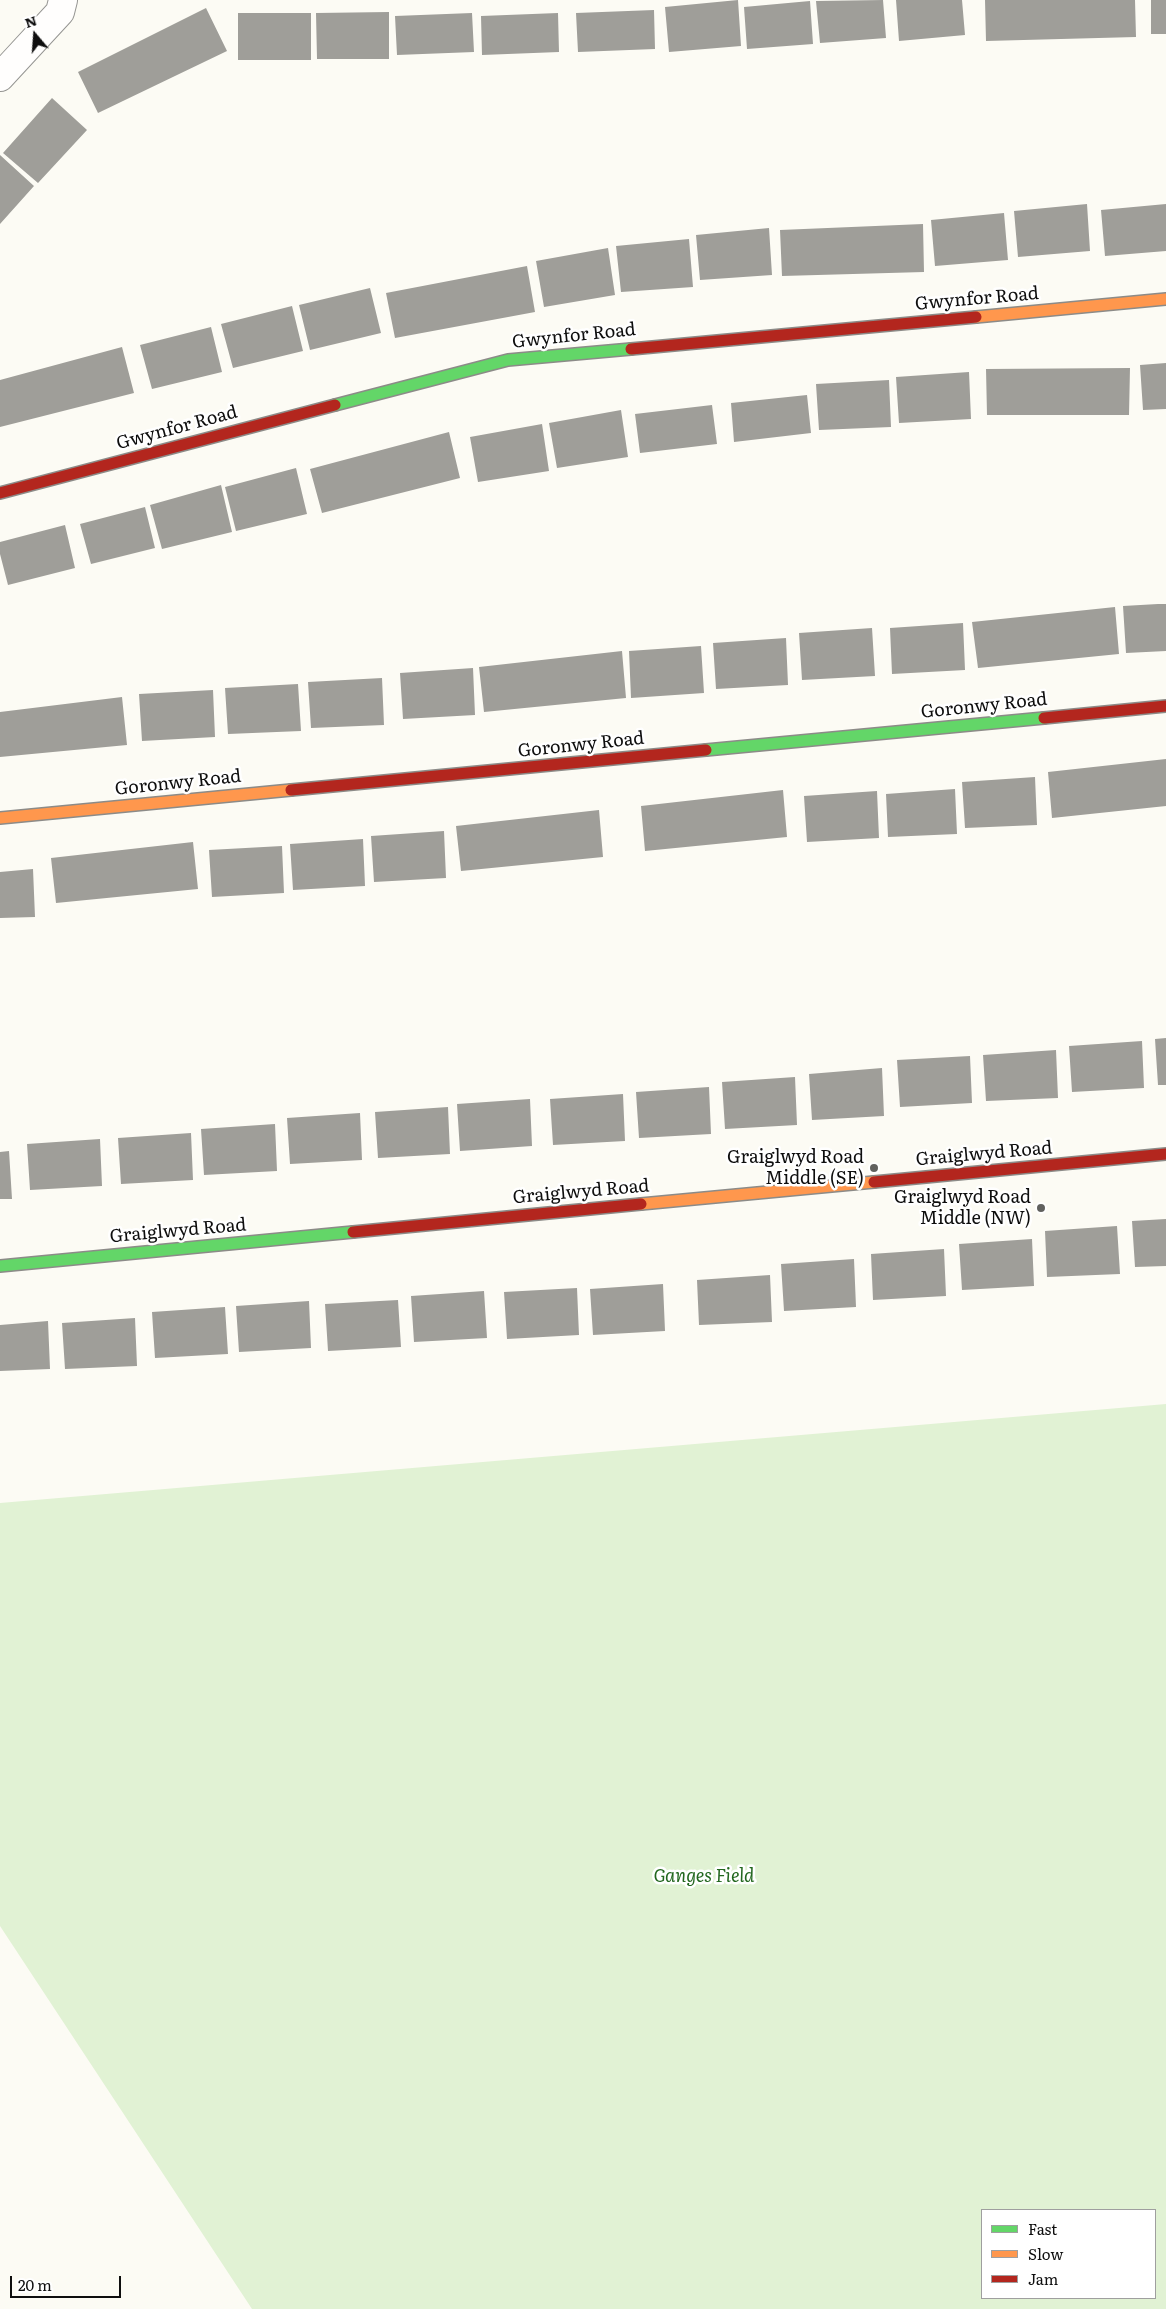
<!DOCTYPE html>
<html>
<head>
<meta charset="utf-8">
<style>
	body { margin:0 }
	#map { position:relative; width:1166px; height:2309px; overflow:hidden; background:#fcfbf4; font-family:Literata,serif }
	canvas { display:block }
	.legend { position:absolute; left:981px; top:2209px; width:175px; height:90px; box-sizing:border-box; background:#fff; border:1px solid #9f9f9f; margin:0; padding:6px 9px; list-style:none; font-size:15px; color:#0e0e0e }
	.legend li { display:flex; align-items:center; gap:10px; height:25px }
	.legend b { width:25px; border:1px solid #9f9f9f }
	.north { position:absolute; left:10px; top:10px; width:50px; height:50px; -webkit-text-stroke:4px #fff; paint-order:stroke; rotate:342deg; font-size:14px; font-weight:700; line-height:20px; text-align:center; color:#0e0e0e }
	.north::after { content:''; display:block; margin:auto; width:18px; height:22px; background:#0e0e0e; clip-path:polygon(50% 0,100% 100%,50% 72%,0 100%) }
	.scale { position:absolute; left:10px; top:2276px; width:111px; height:22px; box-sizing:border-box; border:2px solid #0e0e0e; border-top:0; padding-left:6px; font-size:15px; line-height:18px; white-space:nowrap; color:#0e0e0e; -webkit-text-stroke:4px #fff; paint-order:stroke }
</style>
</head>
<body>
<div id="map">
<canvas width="1166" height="2309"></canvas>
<ul class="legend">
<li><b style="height:6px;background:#63d668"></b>Fast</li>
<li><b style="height:6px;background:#ff974d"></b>Slow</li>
<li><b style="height:6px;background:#b3261e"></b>Jam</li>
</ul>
<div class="north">N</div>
<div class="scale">20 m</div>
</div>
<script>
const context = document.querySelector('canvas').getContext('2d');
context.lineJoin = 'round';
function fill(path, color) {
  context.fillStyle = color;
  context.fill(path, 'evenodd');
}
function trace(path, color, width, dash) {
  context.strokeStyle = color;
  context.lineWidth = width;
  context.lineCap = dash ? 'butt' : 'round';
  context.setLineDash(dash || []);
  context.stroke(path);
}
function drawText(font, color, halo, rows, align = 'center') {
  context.font = font + ' Literata,serif';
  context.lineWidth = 5;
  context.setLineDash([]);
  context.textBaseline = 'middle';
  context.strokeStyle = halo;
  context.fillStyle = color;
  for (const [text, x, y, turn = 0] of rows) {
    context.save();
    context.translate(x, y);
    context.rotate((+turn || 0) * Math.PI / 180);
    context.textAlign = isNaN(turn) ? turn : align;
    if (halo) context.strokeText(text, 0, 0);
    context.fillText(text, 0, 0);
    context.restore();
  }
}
fill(new Path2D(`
	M 1166,1404 L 1166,2309 L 252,2309 L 0,1926 L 0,1503 ZM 982,2210 L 1155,2210 L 1155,2298 L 982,2298 Z`), '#e1f2d4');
fill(new Path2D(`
	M 738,0 L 741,46 L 669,52 L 665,7 Z
	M 883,0 L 886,38 L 820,43 L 816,1 Z
	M 896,0 L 962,0 L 965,35 L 899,41 Z
	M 985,0 L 1135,0 L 1136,37 L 986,41 Z
	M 1151,0 L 1166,0 L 1166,34 L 1151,34 Z
	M 810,1 L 813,44 L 747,49 L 744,7 Z
	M 206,8 L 227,51 L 98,113 L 78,72 Z
	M 654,10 L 655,49 L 578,52 L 576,13 Z
	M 389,12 L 389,59 L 317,59 L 316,13 Z
	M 238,13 L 311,13 L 311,60 L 238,60 Z
	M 472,13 L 474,52 L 397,55 L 395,16 Z
	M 558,13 L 559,52 L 482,55 L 481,16 Z
	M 52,98 L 87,130 L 38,183 L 3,153 Z
	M 0,155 L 34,186 L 0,224 Z
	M 1087,204 L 1090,251 L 1018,257 L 1014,211 Z
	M 1166,204 L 1166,251 L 1105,256 L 1101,210 Z
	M 1004,213 L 1008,260 L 935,266 L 931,220 Z
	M 923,224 L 924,272 L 782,276 L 780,230 Z
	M 769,228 L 772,275 L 700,280 L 696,235 Z
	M 689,239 L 693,287 L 621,292 L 616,246 Z
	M 608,248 L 615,295 L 544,307 L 536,261 Z
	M 527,266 L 535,312 L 395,338 L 386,293 Z
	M 370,288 L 381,333 L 310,350 L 299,305 Z
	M 292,306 L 303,351 L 233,368 L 221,324 Z
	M 211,327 L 222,372 L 152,389 L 140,345 Z
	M 122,347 L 134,393 L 0,427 L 0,380 Z
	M 1166,363 L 1166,409 L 1143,410 L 1140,365 Z
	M 1130,368 L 1129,415 L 987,415 L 986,369 Z
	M 969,372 L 971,419 L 899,423 L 896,377 Z
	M 889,380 L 891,427 L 819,430 L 816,384 Z
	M 807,395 L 811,433 L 734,442 L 731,403 Z
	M 712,405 L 717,444 L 640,453 L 635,414 Z
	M 621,410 L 628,457 L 557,468 L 549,423 Z
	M 542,424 L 549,471 L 478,482 L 470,437 Z
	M 449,432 L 460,478 L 322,513 L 310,469 Z
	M 296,468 L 307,514 L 236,531 L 225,487 Z
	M 221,485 L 232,532 L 162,549 L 150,505 Z
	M 145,507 L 155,548 L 91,564 L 80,524 Z
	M 65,525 L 75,568 L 8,585 L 0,554 L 0,542 Z
	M 1158,604 L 1166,604 L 1166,651 L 1126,653 L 1123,606 Z
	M 1115,607 L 1119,654 L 978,668 L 972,622 Z
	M 963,623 L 965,670 L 892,674 L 890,628 Z
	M 872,628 L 875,676 L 802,680 L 799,633 Z
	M 786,638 L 788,685 L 716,689 L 713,643 Z
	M 701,646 L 704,693 L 631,698 L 629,651 Z
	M 622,651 L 626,698 L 484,712 L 479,667 Z
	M 473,668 L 475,715 L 403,719 L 400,673 Z
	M 382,678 L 384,725 L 311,728 L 308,682 Z
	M 298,684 L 301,731 L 228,734 L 225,688 Z
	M 213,690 L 215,737 L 142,741 L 139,694 Z
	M 122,697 L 127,745 L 0,757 L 0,712 Z
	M 1166,759 L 1166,806 L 1052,818 L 1048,772 Z
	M 1035,777 L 1037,825 L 965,828 L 962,782 Z
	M 955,789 L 957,834 L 888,837 L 886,794 Z
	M 783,790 L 787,837 L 645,851 L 641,806 Z
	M 877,791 L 879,838 L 807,842 L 804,796 Z
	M 599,810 L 603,857 L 461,871 L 456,826 Z
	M 444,831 L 446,878 L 374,882 L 371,836 Z
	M 363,839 L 365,886 L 293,890 L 290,844 Z
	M 193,842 L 198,889 L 56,903 L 51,858 Z
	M 282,846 L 284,893 L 212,897 L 209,850 Z
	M 33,869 L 35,917 L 0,918 L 0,872 Z
	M 1166,1038 L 1166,1085 L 1158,1085 L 1155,1039 Z
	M 1142,1041 L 1144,1088 L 1072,1092 L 1069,1046 Z
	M 1056,1050 L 1058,1098 L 986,1101 L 983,1055 Z
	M 970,1056 L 972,1103 L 900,1107 L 897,1060 Z
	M 882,1068 L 884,1116 L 812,1120 L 809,1074 Z
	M 795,1077 L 797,1125 L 725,1129 L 722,1082 Z
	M 709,1087 L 711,1134 L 639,1138 L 636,1092 Z
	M 623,1094 L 625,1141 L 553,1145 L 550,1099 Z
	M 530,1099 L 532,1146 L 460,1151 L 457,1104 Z
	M 448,1107 L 450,1154 L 378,1158 L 375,1112 Z
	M 360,1113 L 362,1160 L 290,1164 L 287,1118 Z
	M 275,1124 L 277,1171 L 204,1175 L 201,1129 Z
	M 191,1133 L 193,1180 L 121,1184 L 118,1138 Z
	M 100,1139 L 102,1186 L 30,1190 L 27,1144 Z
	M 9,1151 L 12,1199 L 0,1199 L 0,1152 Z
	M 1166,1219 L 1166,1266 L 1135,1267 L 1132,1221 Z
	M 1117,1226 L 1120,1274 L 1047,1277 L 1045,1231 Z
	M 1032,1239 L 1034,1286 L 962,1290 L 959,1244 Z
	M 944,1249 L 946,1296 L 873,1300 L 871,1254 Z
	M 854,1259 L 856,1307 L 784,1311 L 781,1264 Z
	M 770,1275 L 772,1322 L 699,1325 L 697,1280 Z
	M 663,1284 L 665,1331 L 593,1335 L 590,1289 Z
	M 577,1288 L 579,1335 L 507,1339 L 504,1292 Z
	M 484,1291 L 487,1338 L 414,1342 L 411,1296 Z
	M 398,1300 L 401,1347 L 328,1351 L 325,1304 Z
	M 309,1301 L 311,1348 L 239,1352 L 236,1306 Z
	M 225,1307 L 228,1354 L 155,1358 L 152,1312 Z
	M 135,1318 L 137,1366 L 65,1369 L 62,1323 Z
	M 48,1321 L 50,1369 L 0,1371 L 0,1325 Z`), '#9f9e99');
const street = new Path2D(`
	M 0,77 L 60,12 L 63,0`);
const fast = new Path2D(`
	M 335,405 L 508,360 L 631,349
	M 706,750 L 1044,718
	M 0,1266 L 353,1232`);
const slow = new Path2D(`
	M 976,317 L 1166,299
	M 0,818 L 291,790
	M 641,1204 L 874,1182`);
const jam = new Path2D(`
	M 631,349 L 976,317
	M 0,493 L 335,405
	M 1044,718 L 1166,706
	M 291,790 L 706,750
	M 874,1182 L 1166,1154
	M 353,1232 L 641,1204`);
trace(street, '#959592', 30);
trace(fast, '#8c8b88', 14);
trace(slow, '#8c8b88', 14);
trace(jam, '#8c8b88', 14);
trace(street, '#fffefd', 28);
trace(fast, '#63d668', 11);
trace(slow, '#ff974d', 11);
trace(jam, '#b3261e', 11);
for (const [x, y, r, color] of [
	[874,1168,5,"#61615e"],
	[1041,1208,5,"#61615e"]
]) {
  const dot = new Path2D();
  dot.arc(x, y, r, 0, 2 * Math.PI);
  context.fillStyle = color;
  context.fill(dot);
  trace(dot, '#fff', 2);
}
drawText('18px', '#0e0e0e', '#fff', [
	["Gwynfor Road",977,299,-5],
	["Gwynfor Road",574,336,-6],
	["Gwynfor Road",177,428,-15],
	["Goronwy Road",984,706,-6],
	["Goronwy Road",581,745,-6],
	["Goronwy Road",178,783,-6],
	["Graiglwyd Road",984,1154,-5],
	["Graiglwyd Road",581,1192,-5],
	["Graiglwyd Road",178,1231,-5]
]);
drawText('18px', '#0e0e0e', '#fff', [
	["Graiglwyd Road",864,1158],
	["Middle (SE)",864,1179],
	["Graiglwyd Road",1031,1198],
	["Middle (NW)",1031,1219]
], 'right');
drawText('italic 18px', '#22671e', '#fff', [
	["Ganges Field",704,1877]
]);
</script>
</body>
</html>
